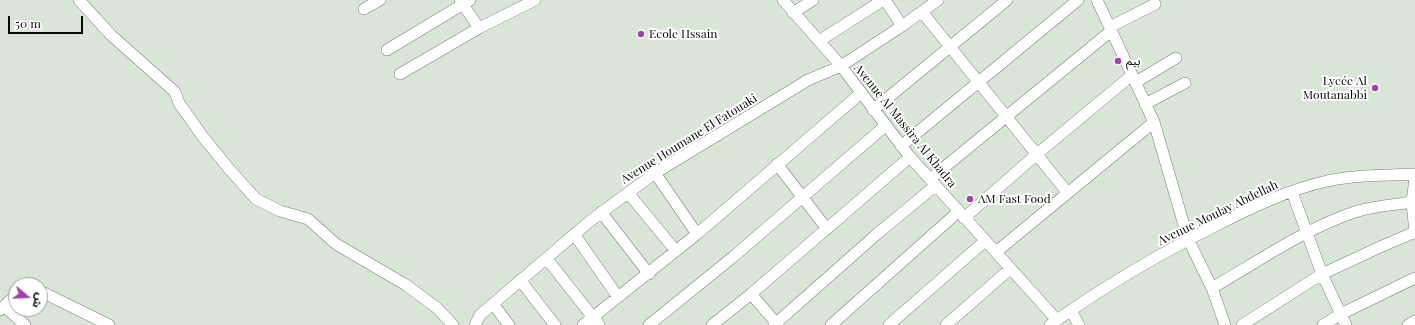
<!DOCTYPE html>
<html>
<head>
<meta charset="utf-8">
<style>
	body { margin:0 }
	#map { position:relative; width:1415px; height:325px; overflow:hidden; background:#d8e5d7; font-family:"Playfair Display","Noto Sans Arabic",serif }
	canvas { display:block }
	.north { position:absolute; left:8px; top:277px; width:40px; height:40px; box-sizing:border-box; background:#fff; border:1px solid #9d9e9d; border-radius:50%; rotate:109deg; font-size:11px; font-weight:700; line-height:16px; text-align:center; color:#090d09 }
	.north::after { content:''; display:block; margin:auto; width:14px; height:18px; background:#a141a9; clip-path:polygon(50% 0,100% 100%,50% 72%,0 100%) }
	.scale { position:absolute; left:8px; top:16px; width:75px; height:18px; box-sizing:border-box; border:2px solid #090d09; border-top:0; padding-left:5px; font-size:12px; line-height:14px; white-space:nowrap; color:#090d09; -webkit-text-stroke:3px #fff; paint-order:stroke }
</style>
</head>
<body>
<div id="map">
<canvas width="1415" height="325"></canvas>
<div class="north">ش</div>
<div class="scale">50 m</div>
</div>
<script>
const context = document.querySelector('canvas').getContext('2d');
context.lineJoin = 'round';
function trace(path, color, width, dash) {
  context.strokeStyle = color;
  context.lineWidth = width;
  context.lineCap = dash ? 'butt' : 'round';
  context.setLineDash(dash || []);
  context.stroke(path);
}
function drawText(font, color, halo, rows, align = 'center') {
  context.font = font + ' "Playfair Display","Noto Sans Arabic",serif';
  context.lineWidth = 4;
  context.setLineDash([]);
  context.textBaseline = 'middle';
  context.strokeStyle = halo;
  context.fillStyle = color;
  for (const [text, x, y, turn = 0] of rows) {
    context.save();
    context.translate(x, y);
    context.rotate((+turn || 0) * Math.PI / 180);
    context.textAlign = isNaN(turn) ? turn : align;
    if (halo) context.strokeText(text, 0, 0);
    context.fillText(text, 0, 0);
    context.restore();
  }
}
const minor = new Path2D(`
	M 79,0 L 111,35 L 175,92 L 179,103 L 203,137 L 230,170 L 256,199 L 280,211 L 308,219 L 336,244 L 406,285 L 437,308 L 453,325
	M 460,0 L 479,28 L 535,0
	M 783,0 L 841,66 L 910,157 L 1057,320
	M 885,0 L 902,26
	M 1097,0 L 1154,122 L 1188,239 L 1212,288 L 1225,325
	M 364,9 L 380,0
	M 922,12 L 1067,192
	M 793,13 L 813,0
	M 1110,27 L 1155,4
	M 819,41 L 883,0
	M 387,50 L 470,0
	M 400,74 L 479,28
	M 1136,82 L 1176,58
	M 1145,104 L 1185,83
	M 873,110 L 1007,0
	M 901,146 L 1078,0
	M 777,164 L 827,229
	M 655,173 L 697,234
	M 1415,178 L 1412,202 L 1415,233
	M 930,179 L 1111,31
	M 1292,192 L 1322,274 L 1346,325
	M 628,193 L 676,251
	M 601,212 L 649,274
	M 964,218 L 1037,154 L 1132,75
	M 574,234 L 618,297
	M 996,252 L 1154,122
	M 547,259 L 599,325
	M 520,280 L 555,325
	M 1212,288 C 1257,262 1306,228 1355,212 C 1373,206 1394,205 1412,202
	M 40,291 L 109,325
	M 751,294 L 778,325
	M 493,304 L 509,325
	M 4,306 L 25,325
	M 0,310 L 16,295
	M 1071,311 L 1079,325
	M 475,325 L 480,315 L 590,221 L 655,173 L 808,80 L 841,66 L 902,26 L 938,0
	M 583,325 L 697,234 L 861,93
	M 649,325 L 733,257 L 885,126
	M 712,325 L 751,294 L 910,157
	M 774,325 L 877,234 L 935,186
	M 831,325 L 958,212
	M 889,325 L 985,241
	M 946,325 L 1010,269
	M 1050,325 C 1103,287 1159,254 1217,225 C 1252,207 1288,190 1327,181 C 1356,175 1386,175 1415,174
	M 1242,325 L 1322,274 L 1380,247 L 1415,232
	M 1323,325 L 1341,314 L 1415,278
	M 1408,325 L 1415,321`);
trace(minor, '#758175', 12);
trace(minor, '#fff', 11);
for (const [x, y, r, color] of [
	[641,34,4,"#a141a9"],
	[1118,61,4,"#a141a9"],
	[1375,88,4,"#a141a9"],
	[970,199,4,"#a141a9"]
]) {
  const dot = new Path2D();
  dot.arc(x, y, r, 0, 2 * Math.PI);
  context.fillStyle = color;
  context.fill(dot);
  trace(dot, '#fff', 1.5);
}
drawText('12px', '#090d09', '#fff', [
	["Ecole Hssain",649,34],
	["بيم",1126,61],
	["Lycée Al",1367,81,"right"],
	["Moutanabbi",1367,95,"right"],
	["AM Fast Food",978,199]
], 'left');
drawText('12px', '#090d09', '#fff', [
	["Avenue Al Massira Al Khadra",905,126,51],
	["Avenue Houmane El Fatouaki",689,139,-32],
	["Avenue Moulay Abdellah",1218,213,-26]
]);
</script>
</body>
</html>
